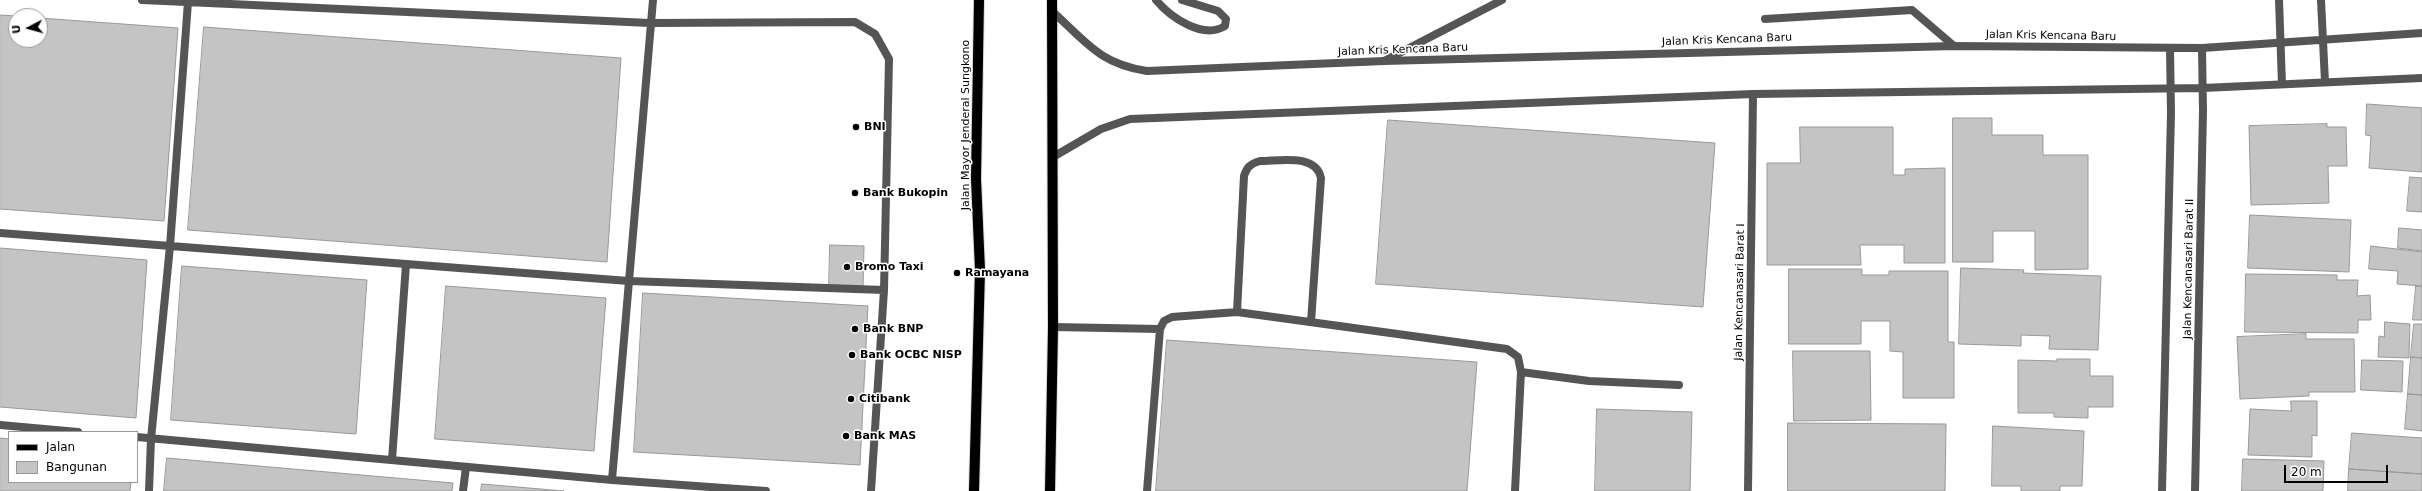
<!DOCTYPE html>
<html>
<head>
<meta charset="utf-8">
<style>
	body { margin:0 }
	#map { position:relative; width:2422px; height:491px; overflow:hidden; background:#fff; font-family:"DejaVu Sans",sans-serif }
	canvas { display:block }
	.legend { position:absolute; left:8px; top:431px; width:130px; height:52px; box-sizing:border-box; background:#fff; border:1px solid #999; margin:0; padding:5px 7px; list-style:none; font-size:12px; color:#000 }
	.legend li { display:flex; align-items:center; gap:8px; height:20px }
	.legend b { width:20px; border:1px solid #999 }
	.north { position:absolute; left:8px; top:8px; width:40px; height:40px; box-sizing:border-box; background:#fff; border:1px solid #999; border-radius:50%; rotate:264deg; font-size:11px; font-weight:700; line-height:16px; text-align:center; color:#000 }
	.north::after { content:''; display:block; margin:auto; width:14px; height:18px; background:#000; clip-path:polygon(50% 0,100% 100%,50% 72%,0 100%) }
	.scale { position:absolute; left:2284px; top:465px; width:104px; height:18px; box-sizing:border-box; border:2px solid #000; border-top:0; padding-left:5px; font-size:12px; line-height:14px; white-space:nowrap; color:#000; -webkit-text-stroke:3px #fff; paint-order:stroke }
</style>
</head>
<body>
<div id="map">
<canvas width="2422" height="491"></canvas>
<ul class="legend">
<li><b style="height:5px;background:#000"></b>Jalan</li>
<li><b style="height:11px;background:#c4c4c4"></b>Bangunan</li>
</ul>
<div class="north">U</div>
<div class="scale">20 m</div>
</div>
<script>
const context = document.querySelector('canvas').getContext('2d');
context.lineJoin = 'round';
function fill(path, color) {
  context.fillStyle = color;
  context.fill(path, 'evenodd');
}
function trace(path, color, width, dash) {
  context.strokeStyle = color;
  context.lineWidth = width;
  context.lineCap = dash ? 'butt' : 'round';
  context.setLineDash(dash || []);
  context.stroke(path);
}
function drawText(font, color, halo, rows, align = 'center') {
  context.font = font + ' "DejaVu Sans",sans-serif';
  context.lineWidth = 3;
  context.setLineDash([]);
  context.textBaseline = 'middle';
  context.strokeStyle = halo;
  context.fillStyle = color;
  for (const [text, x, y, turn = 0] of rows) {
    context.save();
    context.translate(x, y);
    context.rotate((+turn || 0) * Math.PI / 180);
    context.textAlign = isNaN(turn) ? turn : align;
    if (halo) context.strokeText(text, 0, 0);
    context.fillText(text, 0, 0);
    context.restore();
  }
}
const building = new Path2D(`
	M 0,15 L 16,16 L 16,40 L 40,40 L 40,18 L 178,28 L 164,221 L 0,209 Z
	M 204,27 L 621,58 L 607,262 L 188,230 Z
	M 2367,104 L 2422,108 L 2422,172 L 2369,168 L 2371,136 L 2366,135 Z
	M 1953,118 L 1992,118 L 1992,135 L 2043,135 L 2043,155 L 2088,155 L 2088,269 L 2035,270 L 2035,231 L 1993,231 L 1993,262 L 1953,262 Z
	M 1388,120 L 1715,143 L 1703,307 L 1376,284 Z
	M 2327,124 L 2327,127 L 2346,127 L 2347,166 L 2328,166 L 2329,203 L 2251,205 L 2249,126 Z
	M 1800,127 L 1893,127 L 1893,175 L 1905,175 L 1905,169 L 1945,168 L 1945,263 L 1904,263 L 1904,245 L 1860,245 L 1861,265 L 1767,265 L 1767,163 L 1800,163 Z
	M 2410,177 L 2422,178 L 2422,212 L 2407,211 Z
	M 2250,215 L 2351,220 L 2349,272 L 2248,268 Z
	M 2399,228 L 2422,230 L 2422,251 L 2398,248 Z
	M 830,245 L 864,246 L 863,289 L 829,289 Z
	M 2371,246 L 2422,252 L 2422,286 L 2397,284 L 2398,271 L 2369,269 Z
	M 0,248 L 147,260 L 136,418 L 0,407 Z
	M 182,266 L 367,280 L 356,434 L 171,420 Z
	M 1961,268 L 2024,270 L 2023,273 L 2101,276 L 2098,350 L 2049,349 L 2050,336 L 2021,335 L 2021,346 L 1959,344 Z
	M 1789,269 L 1862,269 L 1862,275 L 1889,275 L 1889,271 L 1948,271 L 1948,342 L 1954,342 L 1954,398 L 1903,398 L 1903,352 L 1890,351 L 1890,321 L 1861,321 L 1861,344 L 1789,344 Z
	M 2246,274 L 2337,275 L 2337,280 L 2358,280 L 2357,296 L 2370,295 L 2371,320 L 2358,320 L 2358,333 L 2245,332 Z
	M 446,286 L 606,298 L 594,451 L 435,439 Z
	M 2416,286 L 2422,287 L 2422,320 L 2413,320 Z
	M 643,293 L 868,306 L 860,465 L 634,452 Z
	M 2385,322 L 2410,324 L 2409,358 L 2378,357 L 2379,336 L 2384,337 Z
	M 2414,324 L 2422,324 L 2422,358 L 2411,357 Z
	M 2306,334 L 2306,339 L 2354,339 L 2355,392 L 2309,392 L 2309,396 L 2240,399 L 2237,337 Z
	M 1167,340 L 1477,362 L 1467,491 L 1156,491 Z
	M 1793,351 L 1870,351 L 1871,420 L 1794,421 Z
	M 2411,357 L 2422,358 L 2422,395 L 2408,394 Z
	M 2057,359 L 2090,359 L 2090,376 L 2113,376 L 2113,407 L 2088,407 L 2088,418 L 2054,417 L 2054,413 L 2018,413 L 2018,360 L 2057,361 Z
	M 2362,360 L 2403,361 L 2402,392 L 2361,390 Z
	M 2408,394 L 2422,395 L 2422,431 L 2405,429 Z
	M 2291,401 L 2317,401 L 2317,436 L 2312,435 L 2312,457 L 2248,455 L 2250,409 L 2291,411 Z
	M 1597,409 L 1692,412 L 1690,491 L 1595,491 Z
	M 1788,423 L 1946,424 L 1945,491 L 1788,491 Z
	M 1993,426 L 2084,431 L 2082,486 L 2060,486 L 2060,491 L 2021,491 L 2021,486 L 1992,486 Z
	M 2352,433 L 2422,438 L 2422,474 L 2349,469 Z
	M 0,438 L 9,439 L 9,482 L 131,482 L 130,491 L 0,491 Z
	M 167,458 L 453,483 L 452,491 L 164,491 Z
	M 2243,459 L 2324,461 L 2323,491 L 2242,491 Z
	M 2349,469 L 2422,474 L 2422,491 L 2348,491 Z
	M 482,484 L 564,491 L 481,491 Z`);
fill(building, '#c4c4c4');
trace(building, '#999', 1);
const primary = new Path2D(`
	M 974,491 L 980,270 L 976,179 L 979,0
	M 1050,491 L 1053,327 L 1052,0`);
trace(primary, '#dbdbdb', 12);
trace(new Path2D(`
	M 142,0 L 650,23 L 855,22 L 875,34 L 889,59 L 884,290 L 871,491
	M 1156,0 C 1170,17 1203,40 1225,26 L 1226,19 L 1218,11 L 1182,0
	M 2279,0 L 2282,84
	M 1765,19 L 1912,10 L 1954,46
	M 1384,61 L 1502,0
	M 0,233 L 629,281 L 884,290
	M 1237,312 L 1244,176 C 1247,167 1250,164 1260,161 C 1279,161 1316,153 1321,178 L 1311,322
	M 1053,327 L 1160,329
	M 1521,372 L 1589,381 L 1679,385
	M 0,425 L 78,432
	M 137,437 L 612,480 L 766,491
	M 392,460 L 406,264
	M 612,480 L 653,0
	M 149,491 L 151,439 L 170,246 L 188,2
	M 463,491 L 466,467
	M 1147,491 L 1160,329 L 1164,321 L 1172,317 L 1237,312 L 1507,349 L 1518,357 L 1521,372 L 1515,491`), '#555', 8);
trace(new Path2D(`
	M 2321,0 L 2325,82
	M 1053,12 C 1086,42 1100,64 1147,71 L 1384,61 L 1954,46 L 2202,48 L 2422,33
	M 1053,157 L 1101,129 L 1130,119 L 1753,94 L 2203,88 L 2422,78
	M 1748,491 L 1753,94
	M 2162,491 L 2171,113 L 2170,48
	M 2195,491 L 2203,111 L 2202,48`), '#555', 8);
trace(primary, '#000', 10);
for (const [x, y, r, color] of [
	[856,127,4,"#000"],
	[855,193,4,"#000"],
	[847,267,4,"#000"],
	[957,273,4,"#000"],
	[855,329,4,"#000"],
	[852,355,4,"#000"],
	[851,399,4,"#000"],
	[846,436,4,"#000"]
]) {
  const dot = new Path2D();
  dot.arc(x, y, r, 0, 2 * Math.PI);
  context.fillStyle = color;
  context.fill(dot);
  trace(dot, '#fff', 1.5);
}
drawText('11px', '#000', '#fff', [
	["Jalan Kris Kencana Baru",2051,36,1],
	["Jalan Kris Kencana Baru",1727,40,-2],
	["Jalan Kris Kencana Baru",1403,50,-2],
	["Jalan Mayor Jenderal Sungkono",966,125,-90],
	["Jalan Kencanasari Barat II",2189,269,-89],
	["Jalan Kencanasari Barat I",1740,292,-89]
]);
drawText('bold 11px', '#000', '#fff', [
	["BNI",864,127],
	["Bank Bukopin",863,193],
	["Bromo Taxi",855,267],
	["Ramayana",965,273],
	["Bank BNP",863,329],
	["Bank OCBC NISP",860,355],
	["Citibank",859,399],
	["Bank MAS",854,436]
], 'left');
</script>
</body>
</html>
